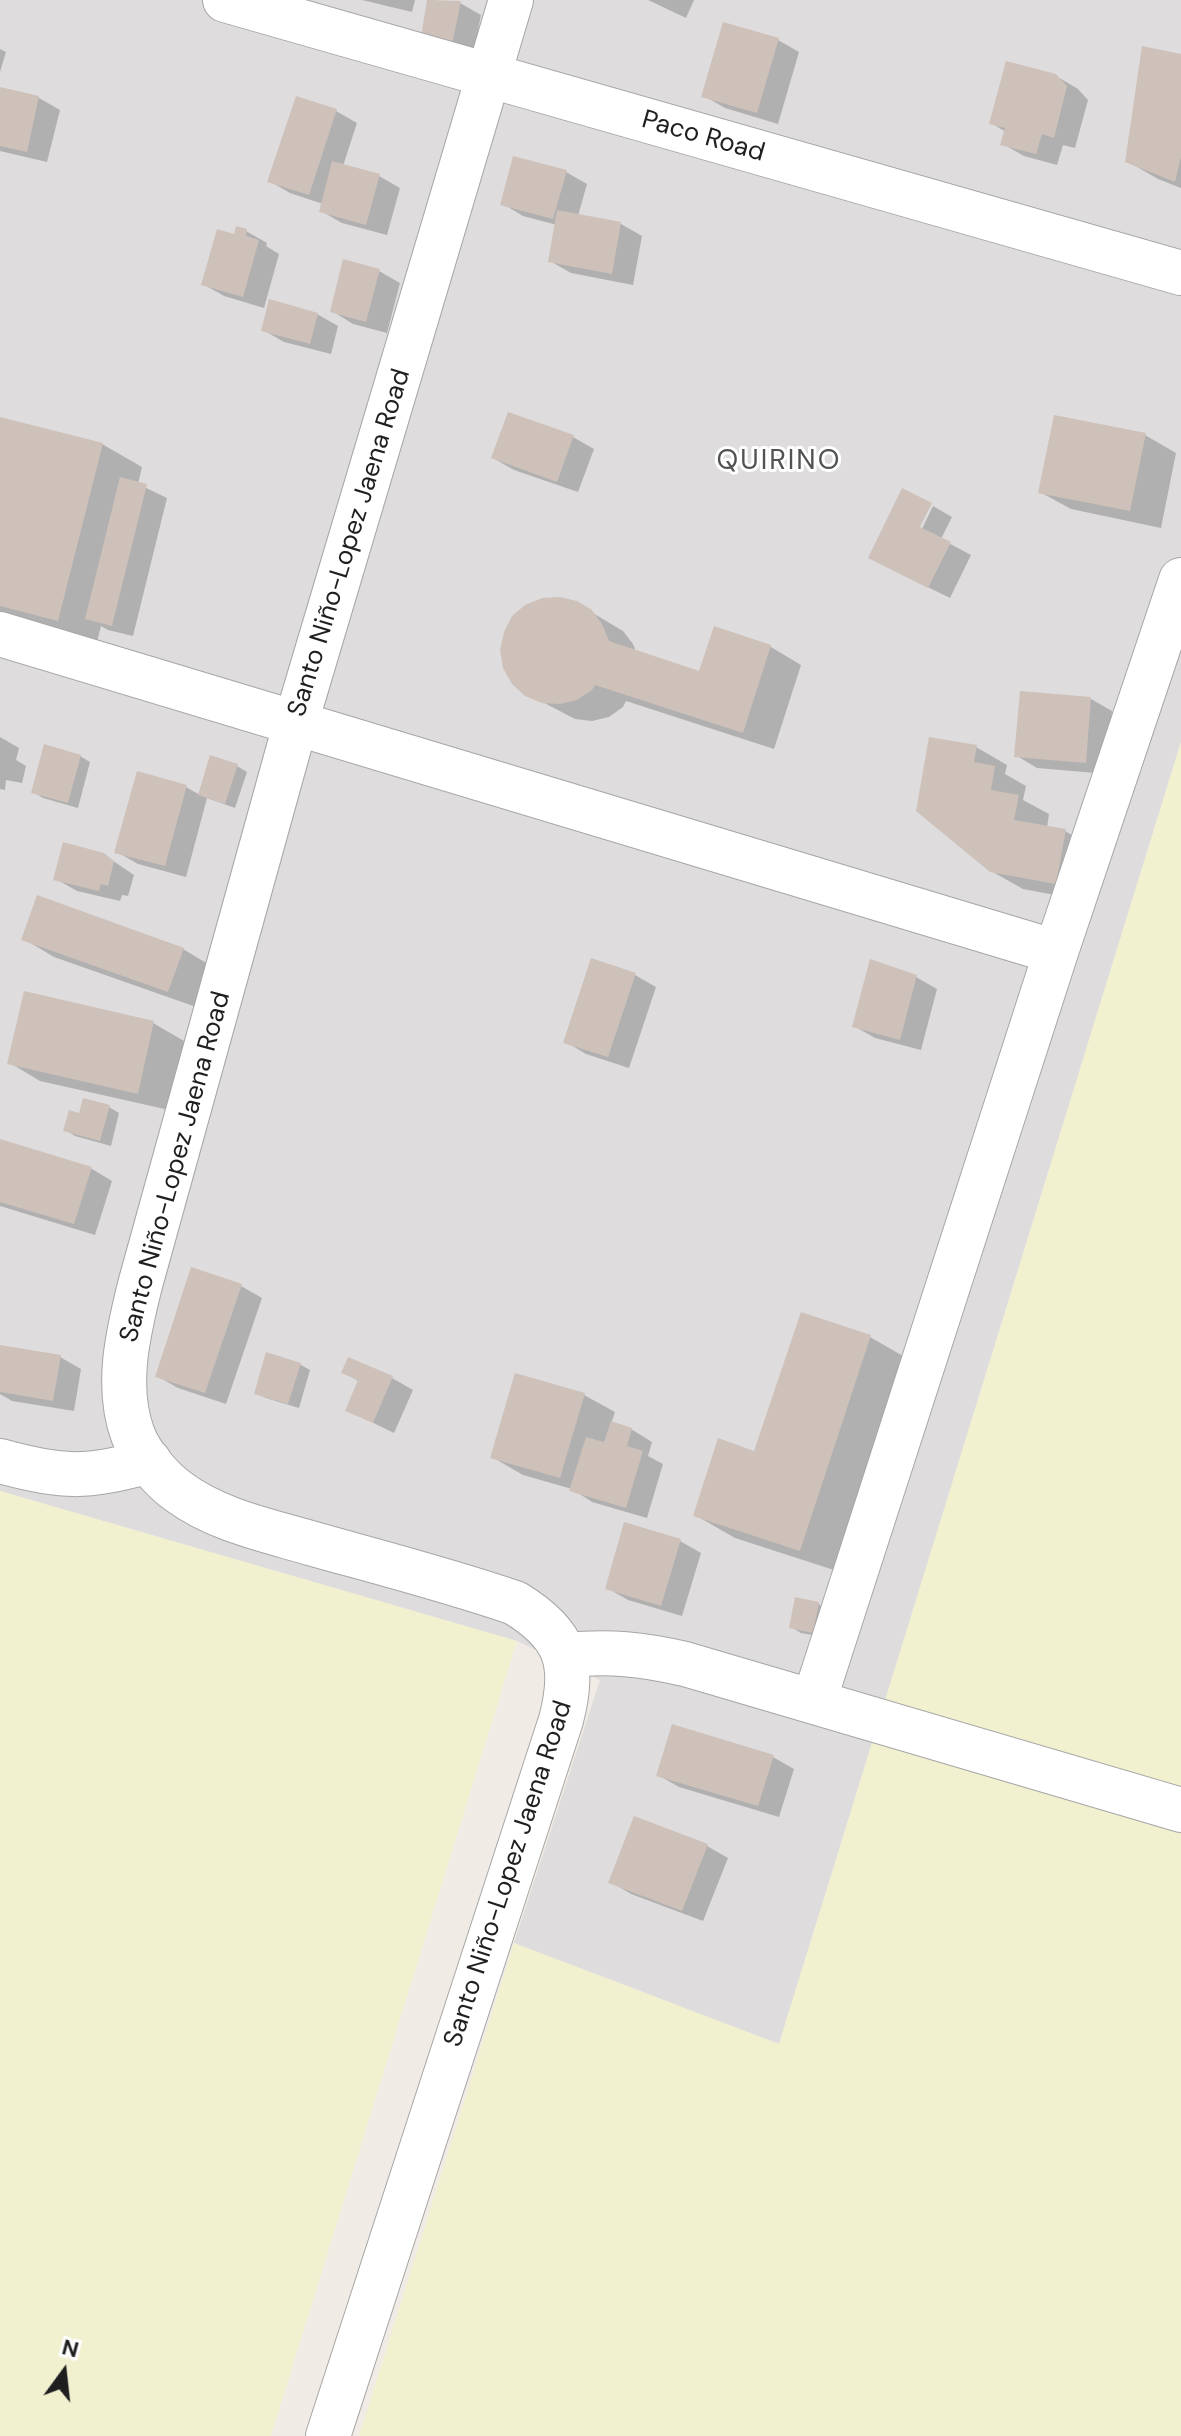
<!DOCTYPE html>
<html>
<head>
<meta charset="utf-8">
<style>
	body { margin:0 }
	#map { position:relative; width:1181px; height:2436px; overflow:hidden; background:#f1ebe5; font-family:"DM Sans",sans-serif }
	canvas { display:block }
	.north { position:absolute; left:24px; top:2332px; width:80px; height:80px; -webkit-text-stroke:6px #fff; paint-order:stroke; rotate:15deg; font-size:22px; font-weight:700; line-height:32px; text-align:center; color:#1f1f1f }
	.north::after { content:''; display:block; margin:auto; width:28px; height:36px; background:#1f1f1f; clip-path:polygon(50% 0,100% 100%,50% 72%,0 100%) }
</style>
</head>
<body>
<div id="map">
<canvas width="1181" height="2436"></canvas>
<div class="north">N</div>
</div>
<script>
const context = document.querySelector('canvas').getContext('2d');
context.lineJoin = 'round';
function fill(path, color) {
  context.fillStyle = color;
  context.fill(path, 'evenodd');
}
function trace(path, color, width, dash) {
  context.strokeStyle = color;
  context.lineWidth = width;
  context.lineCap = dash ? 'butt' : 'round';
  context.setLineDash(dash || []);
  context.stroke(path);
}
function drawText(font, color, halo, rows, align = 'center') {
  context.font = font + ' "DM Sans",sans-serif';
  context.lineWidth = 6;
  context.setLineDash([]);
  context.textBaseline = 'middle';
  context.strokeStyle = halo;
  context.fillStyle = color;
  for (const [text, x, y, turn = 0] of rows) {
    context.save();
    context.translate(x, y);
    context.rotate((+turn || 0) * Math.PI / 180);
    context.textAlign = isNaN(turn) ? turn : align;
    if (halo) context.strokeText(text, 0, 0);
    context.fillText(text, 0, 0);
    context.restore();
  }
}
fill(new Path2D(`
	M 0,0 L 1181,0 L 1181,742 L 779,2044 L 514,1943 L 600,1680 L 517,1641 L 0,1491 Z`), '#dedcdd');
fill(new Path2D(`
	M 1181,742 L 1181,2436 L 359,2436 L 514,1943 L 779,2044 Z
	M 0,1491 L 517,1641 L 271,2436 L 0,2436 Z`), '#f1f0cf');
fill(new Path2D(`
	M 362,0 L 415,0 L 412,12 Z
	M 429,0 L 460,3 L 481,15 L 472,60 L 422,42 Z
	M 648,0 L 694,0 L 686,18 Z
	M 725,24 L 778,40 L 799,52 L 778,124 L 725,108 L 704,96 Z
	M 0,49 L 6,52 L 0,72 Z
	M 1181,56 L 1181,188 L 1158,179 L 1127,161 Z
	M 1056,76 L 1078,89 L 1088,100 L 1075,148 L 1063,145 L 1057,165 L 1024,156 L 1003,144 L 1006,132 L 991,123 Z
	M 0,89 L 39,98 L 60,110 L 47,162 L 0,151 Z
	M 336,111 L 357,123 L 343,166 L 379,176 L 400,188 L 387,235 L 342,223 L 321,211 L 323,204 L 290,193 L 269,181 Z
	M 566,172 L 587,184 L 578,216 L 621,224 L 642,236 L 633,285 L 571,273 L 550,261 L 557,225 L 523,216 L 503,204 Z
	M 246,231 L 267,243 L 266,246 L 279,254 L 264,308 L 224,296 L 203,284 L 236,236 Z
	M 379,271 L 400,283 L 387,333 L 353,324 L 332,311 Z
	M 317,314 L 338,326 L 331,354 L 284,342 L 263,330 Z
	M 0,419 L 102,444 L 142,467 L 138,484 L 167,498 L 133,636 L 108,630 L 101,626 L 97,642 L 0,617 Z
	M 1145,435 L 1176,453 L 1161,528 L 1071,509 L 1040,492 Z
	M 573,437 L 594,449 L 578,492 L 514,470 L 493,458 Z
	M 933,506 L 952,517 L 941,539 L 971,555 L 950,598 L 891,569 L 914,535 L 918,537 Z
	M 576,603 L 623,631 L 633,644 L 636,652 L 700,673 L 715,629 L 771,647 L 801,665 L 774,749 L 626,701 L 623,707 L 609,717 L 592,721 L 575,719 L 527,694 Z
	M 1091,699 L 1112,711 L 1107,774 L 1037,768 L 1017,756 Z
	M 0,737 L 19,748 L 16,760 L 26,766 L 22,783 L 6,780 L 5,790 L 0,789 Z
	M 931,739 L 976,747 L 1007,765 L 1005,774 L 1026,786 L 1023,800 L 1049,814 L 1047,828 L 1065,831 L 1096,849 L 1087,901 L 1023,889 L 991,871 Z
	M 80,756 L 90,762 L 78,808 L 43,798 L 33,792 Z
	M 237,766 L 247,772 L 235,808 L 207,798 L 186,877 L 138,864 L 117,852 L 186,787 L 200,795 Z
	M 103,854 L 134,875 L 128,896 L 122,895 L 120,901 L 77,891 L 56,879 Z
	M 24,939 L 183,949 L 213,967 L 199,1008 L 54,957 Z
	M 635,975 L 656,987 L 629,1068 L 586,1054 L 566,1042 Z
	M 916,977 L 937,989 L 921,1050 L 875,1038 L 854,1026 Z
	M 153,1023 L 184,1041 L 169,1110 L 40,1081 L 10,1063 Z
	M 109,1107 L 119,1113 L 111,1146 L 75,1136 L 66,1130 L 80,1116 Z
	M 0,1141 L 92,1169 L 112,1181 L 95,1235 L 0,1206 Z
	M 241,1286 L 262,1298 L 226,1404 L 178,1388 L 157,1376 Z
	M 802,1314 L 870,1337 L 910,1360 L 840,1572 L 735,1538 L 695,1515 L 755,1453 Z
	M 0,1347 L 60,1357 L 81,1369 L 74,1411 L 12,1401 L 0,1394 Z
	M 267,1355 L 301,1365 L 310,1370 L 299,1408 L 266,1398 L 256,1393 Z
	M 343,1372 L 392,1378 L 413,1390 L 394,1433 L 347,1410 L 360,1382 Z
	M 584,1395 L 615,1412 L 611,1424 L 631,1429 L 652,1442 L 648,1456 L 663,1464 L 647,1518 L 592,1502 L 572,1489 L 523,1475 L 492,1457 Z
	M 680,1541 L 701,1553 L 682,1616 L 628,1600 L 607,1588 Z
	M 818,1604 L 828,1610 L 823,1637 L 801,1633 L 791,1627 Z
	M 773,1757 L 794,1769 L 779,1817 L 679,1787 L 658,1775 Z
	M 707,1846 L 728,1858 L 703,1921 L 631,1894 L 611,1882 Z`), '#0003');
fill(new Path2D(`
	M 427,0 L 461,1 L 451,49 L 420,43 Z
	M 723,22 L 779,38 L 757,113 L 701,97 Z
	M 1142,46 L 1181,54 L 1181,157 L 1175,182 L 1125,162 Z
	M 1006,61 L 1056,74 L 1067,86 L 1054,138 L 1042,134 L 1036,154 L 1000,145 L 1005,128 L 989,124 Z
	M 0,87 L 39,96 L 27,152 L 0,146 Z
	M 296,96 L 337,109 L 309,195 L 267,182 Z
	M 513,156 L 567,170 L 553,219 L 500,205 Z
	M 332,161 L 380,174 L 366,225 L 319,212 Z
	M 557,210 L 621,222 L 612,274 L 548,262 Z
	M 236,226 L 247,229 L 246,236 L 259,240 L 243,297 L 201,285 L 217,229 L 234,234 Z
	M 343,259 L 380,269 L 366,322 L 330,312 Z
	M 269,299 L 318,313 L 310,344 L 261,331 Z
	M 508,412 L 574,435 L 557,482 L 491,458 Z
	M 1054,415 L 1146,433 L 1130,511 L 1038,493 Z
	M 0,417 L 103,443 L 58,621 L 0,606 Z
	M 120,477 L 147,484 L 112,626 L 85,619 Z
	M 902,488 L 932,503 L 920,527 L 951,542 L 928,588 L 868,558 Z
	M 560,597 L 577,601 L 592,610 L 602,624 L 609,641 L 699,671 L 714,626 L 771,645 L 743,733 L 595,685 L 592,690 L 577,700 L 560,704 L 542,703 L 525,696 L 512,684 L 503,668 L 500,650 L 504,632 L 512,616 L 525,605 L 542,598 Z
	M 1020,691 L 1091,697 L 1086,763 L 1014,757 Z
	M 929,737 L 977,745 L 974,762 L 995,766 L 991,790 L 1019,795 L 1014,820 L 1066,829 L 1056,884 L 990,872 L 916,811 Z
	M 44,744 L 81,755 L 68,803 L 31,793 Z
	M 210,755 L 238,764 L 225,804 L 198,795 Z
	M 137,771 L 187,785 L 165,866 L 114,853 Z
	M 63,842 L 104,853 L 114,861 L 108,886 L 101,884 L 99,891 L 53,880 Z
	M 37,895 L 184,948 L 168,992 L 21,940 Z
	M 591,958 L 636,973 L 608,1057 L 563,1043 Z
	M 870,959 L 917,975 L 900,1040 L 852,1027 Z
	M 24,991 L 154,1021 L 138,1094 L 7,1064 Z
	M 83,1098 L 110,1105 L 100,1141 L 63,1131 L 69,1110 L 79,1113 Z
	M 0,1139 L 92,1167 L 74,1224 L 0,1202 Z
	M 191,1267 L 242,1284 L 205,1393 L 155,1377 Z
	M 801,1312 L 871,1335 L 800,1551 L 693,1516 L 718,1438 L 754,1451 Z
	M 0,1345 L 61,1355 L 53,1401 L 0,1392 Z
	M 266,1352 L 301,1363 L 288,1404 L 254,1394 Z
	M 348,1357 L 393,1376 L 373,1423 L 345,1411 L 358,1380 L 341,1373 Z
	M 515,1373 L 585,1393 L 560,1478 L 490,1458 Z
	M 611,1421 L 632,1428 L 627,1446 L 643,1451 L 626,1508 L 569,1491 L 586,1437 L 604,1442 Z
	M 624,1522 L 681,1539 L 661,1606 L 605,1589 Z
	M 795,1597 L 819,1602 L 813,1633 L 789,1628 Z
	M 672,1724 L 774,1755 L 758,1806 L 656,1776 Z
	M 634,1816 L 708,1844 L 682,1911 L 608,1883 Z`), '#cec1ba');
const minor = new Path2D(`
	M 225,0 L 1181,273
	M 0,634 L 1056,952
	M 0,1461 C 61,1478 88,1479 149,1461
	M 566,1655 C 611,1651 641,1654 685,1664 L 1181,1810
	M 814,1701 L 1056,952 L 1181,580`);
const tertiary = new Path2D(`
	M 328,2436 L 561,1720 C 576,1663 566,1634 515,1603 C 448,1580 378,1562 310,1543 C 266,1530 217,1520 179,1492 C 162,1480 141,1456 133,1435 C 115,1387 128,1333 140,1285 L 296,722 L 511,0`);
trace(minor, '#a6a6a6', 46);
trace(tertiary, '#a6a6a6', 46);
trace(minor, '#fff', 44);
trace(tertiary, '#fff', 44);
drawText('26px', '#1f1f1f', '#fff', [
	["Paco Road",703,137,16],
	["Santo Niño-Lopez Jaena Road",350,543,-73],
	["Santo Niño-Lopez Jaena Road",176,1167,-75],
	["Santo Niño-Lopez Jaena Road",509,1874,-72]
]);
context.letterSpacing = '2px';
drawText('28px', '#525252', '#fff', [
	["QUIRINO",779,462]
]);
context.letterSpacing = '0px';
</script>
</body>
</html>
